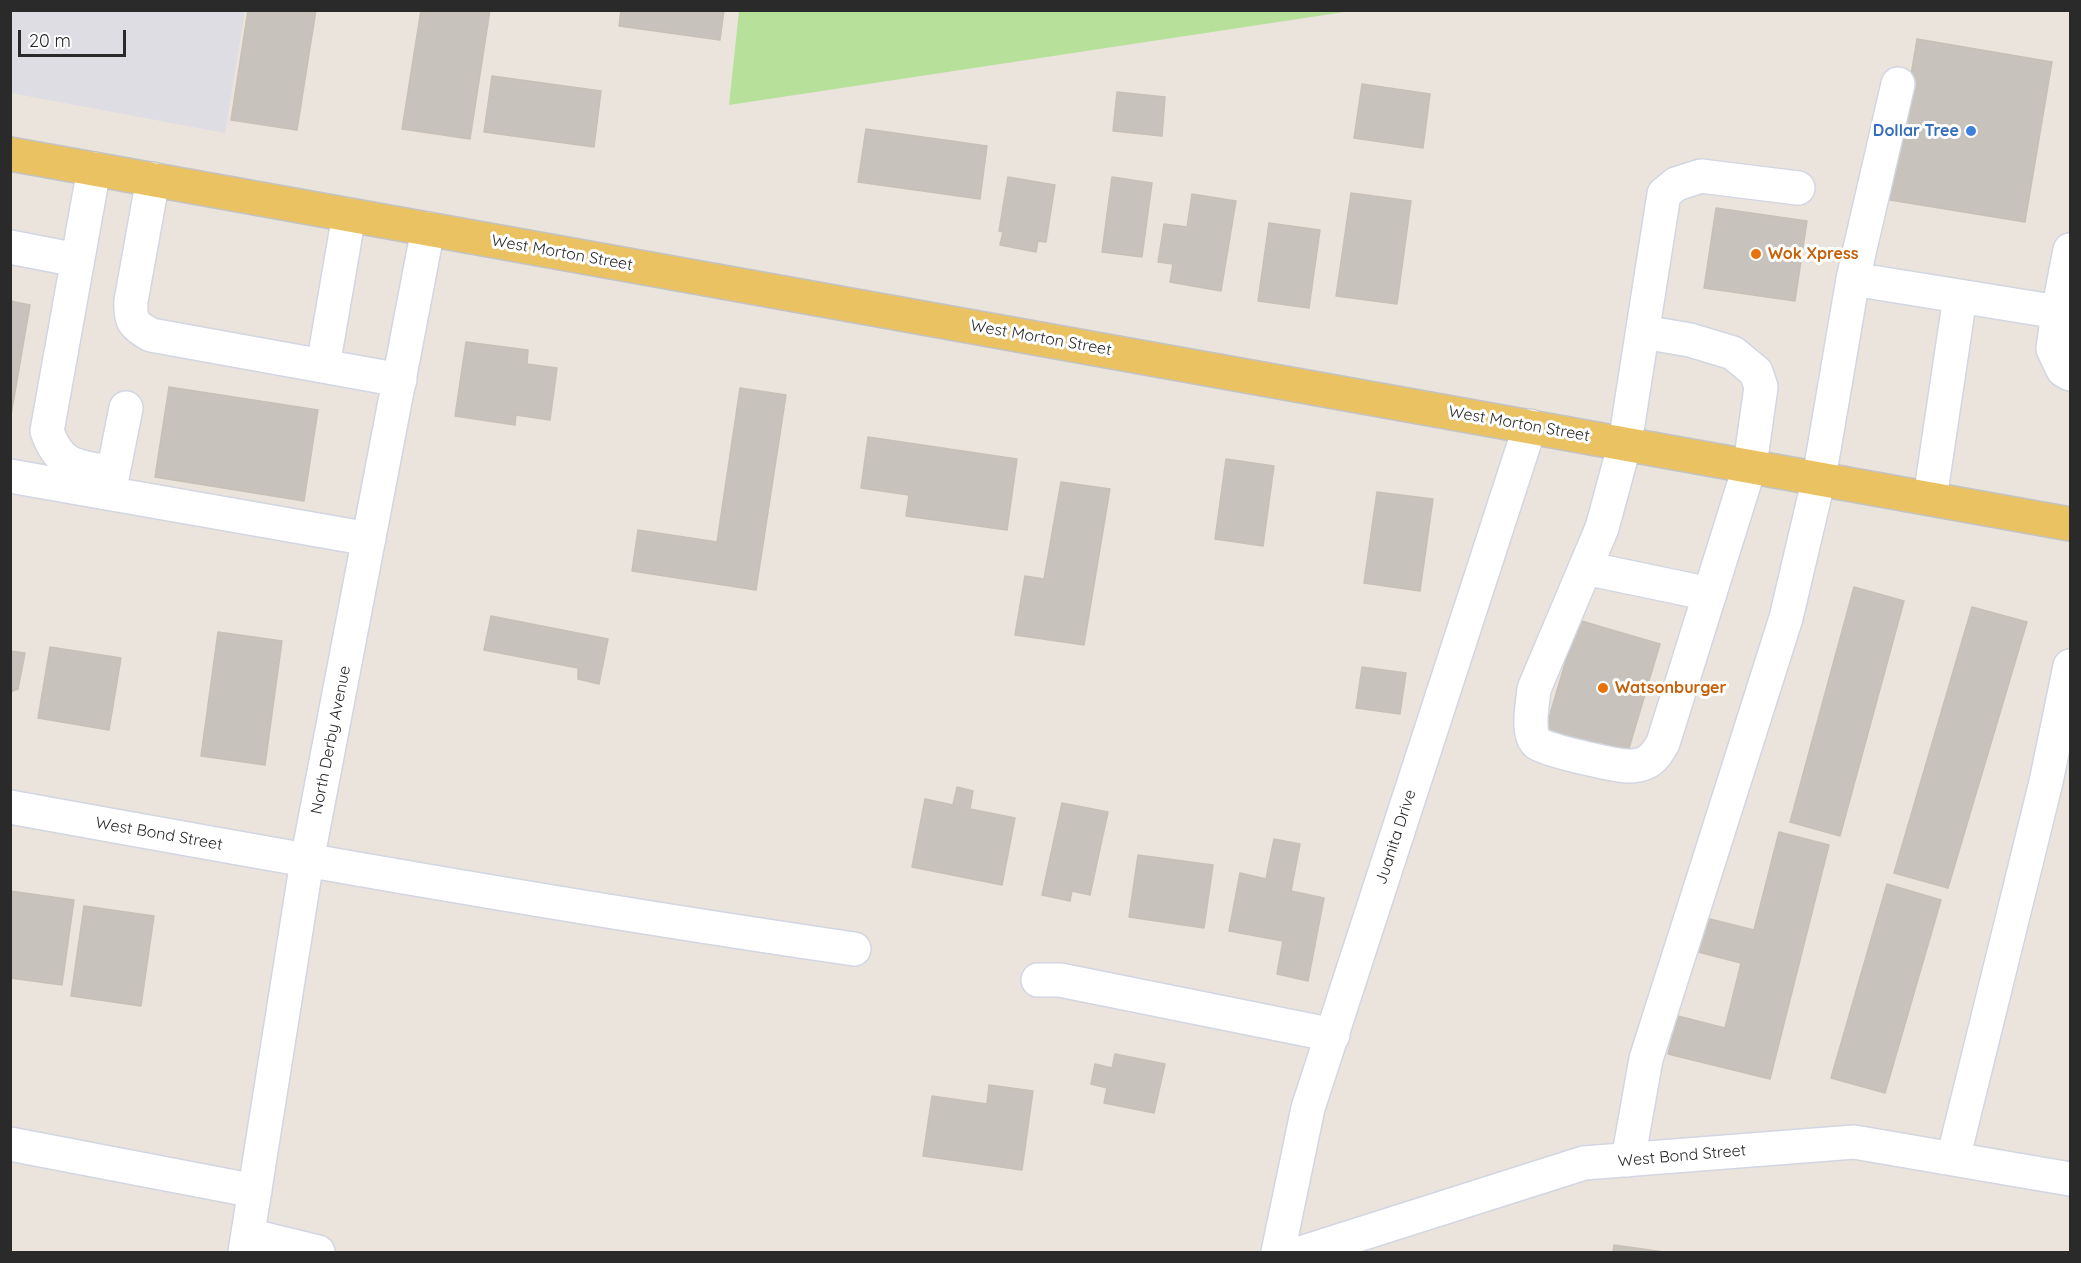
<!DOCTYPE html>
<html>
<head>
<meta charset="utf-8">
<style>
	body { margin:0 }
	#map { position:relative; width:2081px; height:1263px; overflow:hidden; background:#ebe4dc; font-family:Quicksand,sans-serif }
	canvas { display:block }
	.frame { position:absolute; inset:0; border:12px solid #2a2a2a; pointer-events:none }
	.scale { position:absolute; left:18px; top:30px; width:108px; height:27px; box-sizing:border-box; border:3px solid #2a2a2a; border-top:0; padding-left:8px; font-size:18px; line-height:21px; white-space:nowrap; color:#2a2a2a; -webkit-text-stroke:4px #fff; paint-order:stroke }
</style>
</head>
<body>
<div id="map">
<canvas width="2081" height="1263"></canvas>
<div class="frame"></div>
<div class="scale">20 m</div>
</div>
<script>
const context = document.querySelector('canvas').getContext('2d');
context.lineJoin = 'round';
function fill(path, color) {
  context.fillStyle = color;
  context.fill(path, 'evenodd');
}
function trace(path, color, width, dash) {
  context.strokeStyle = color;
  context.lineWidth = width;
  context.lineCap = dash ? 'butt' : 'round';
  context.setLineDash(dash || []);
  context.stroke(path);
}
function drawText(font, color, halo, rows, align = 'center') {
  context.font = font + ' Quicksand,sans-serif';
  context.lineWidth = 6;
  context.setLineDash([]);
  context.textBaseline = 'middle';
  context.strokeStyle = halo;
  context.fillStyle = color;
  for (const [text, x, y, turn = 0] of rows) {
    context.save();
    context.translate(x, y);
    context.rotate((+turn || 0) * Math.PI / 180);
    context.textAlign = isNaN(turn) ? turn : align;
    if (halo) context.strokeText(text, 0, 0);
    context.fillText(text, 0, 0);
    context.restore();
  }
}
fill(new Path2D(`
	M 10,11 L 245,11 L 225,133 L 11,93 Z`), '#dedde4');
fill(new Path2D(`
	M 739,11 L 739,10 L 1351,11 L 729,105 Z`), '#b7e09b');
const building = new Path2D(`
	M 248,10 L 316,10 L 297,130 L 231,120 Z
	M 421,10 L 490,10 L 470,139 L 402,129 Z
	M 621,10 L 724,10 L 720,40 L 619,26 Z
	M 1917,39 L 2052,62 L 2025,222 L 1890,200 Z
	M 492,76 L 601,91 L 594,147 L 484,132 Z
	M 1362,84 L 1430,94 L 1423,148 L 1354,138 Z
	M 1117,92 L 1165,97 L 1162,136 L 1113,131 Z
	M 866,129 L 987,146 L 980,199 L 858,182 Z
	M 1008,177 L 1055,185 L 1046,242 L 1038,241 L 1036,252 L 1000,245 L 1003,232 L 999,231 Z
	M 1112,177 L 1152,183 L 1142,257 L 1102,252 Z
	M 1351,193 L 1411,201 L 1397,304 L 1336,296 Z
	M 1192,194 L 1236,201 L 1221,291 L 1170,282 L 1173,264 L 1158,262 L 1164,224 L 1187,227 Z
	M 1716,208 L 1807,221 L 1795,301 L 1704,288 Z
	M 1269,223 L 1320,230 L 1309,308 L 1258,301 Z
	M 10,301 L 30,305 L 11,415 L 10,415 Z
	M 466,342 L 528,350 L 527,364 L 557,368 L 550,420 L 516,415 L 515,425 L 455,416 Z
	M 169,387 L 318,410 L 304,501 L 155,477 Z
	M 740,388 L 786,395 L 756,590 L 632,571 L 638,530 L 717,542 Z
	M 868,437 L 1017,459 L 1007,530 L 906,516 L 909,495 L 861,488 Z
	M 1226,459 L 1274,466 L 1263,546 L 1215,539 Z
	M 1061,482 L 1110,489 L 1084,645 L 1015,635 L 1025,576 L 1044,579 Z
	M 1377,492 L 1433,499 L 1420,591 L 1364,583 Z
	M 1854,587 L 1904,601 L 1840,836 L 1790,822 Z
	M 1972,607 L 2027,622 L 1948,888 L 1894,873 Z
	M 491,616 L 608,639 L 599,684 L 578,679 L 578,668 L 484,650 Z
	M 1578,620 L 1660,644 L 1627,755 L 1545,731 Z
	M 218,632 L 282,641 L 265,765 L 201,756 Z
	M 50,647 L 121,658 L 109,730 L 38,718 Z
	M 10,651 L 25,653 L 18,689 L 10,692 Z
	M 1362,667 L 1406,673 L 1400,714 L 1356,708 Z
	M 957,787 L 973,791 L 970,809 L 1015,818 L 1002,885 L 912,867 L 925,799 L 953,805 Z
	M 1062,803 L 1108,812 L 1090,895 L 1072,891 L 1070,901 L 1042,895 Z
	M 1779,832 L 1829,845 L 1770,1079 L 1668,1054 L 1678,1016 L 1725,1028 L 1741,963 L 1698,952 L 1706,918 L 1754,930 Z
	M 1274,839 L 1300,844 L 1291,891 L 1324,898 L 1308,981 L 1277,974 L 1283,941 L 1229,931 L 1240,873 L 1266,879 Z
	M 1138,855 L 1213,865 L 1204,928 L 1129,917 Z
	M 1887,884 L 1941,900 L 1885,1093 L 1831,1078 Z
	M 10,891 L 74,900 L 62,985 L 10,978 Z
	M 84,906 L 154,916 L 141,1006 L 71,996 Z
	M 1115,1054 L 1165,1064 L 1154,1113 L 1104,1103 L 1107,1088 L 1091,1084 L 1095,1064 L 1112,1068 Z
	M 989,1085 L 1033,1091 L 1022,1170 L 923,1156 L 932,1096 L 987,1104 Z
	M 1614,1245 L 1664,1252 L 1613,1252 Z`);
fill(building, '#c7c2bb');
trace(building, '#c6c0b6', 1.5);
const minor = new Path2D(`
	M 94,169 L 47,431 C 60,469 79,466 113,473 L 109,493
	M 153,179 L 131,301 C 130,321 133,325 151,335 L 400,380
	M 10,247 L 77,260
	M 2070,250 L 2058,312 L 2053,349 L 2063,370 L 2070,374
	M 1853,279 L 2058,312
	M 1643,332 L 1690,340 L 1733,353 L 1756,372 L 1761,387 L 1750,465 L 1663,743 C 1659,750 1654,759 1645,763 C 1641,765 1632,766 1627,766 C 1613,765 1545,750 1537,743 C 1526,734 1533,701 1534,689 L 1602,528 L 1625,443 L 1664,194 L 1676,184 L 1701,176 L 1798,188
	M 323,366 L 349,215
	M 113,473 L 126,408
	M 10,476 L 369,539
	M 1930,498 L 1960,297
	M 1585,568 L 1710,594
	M 10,807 C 291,858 572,908 854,949
	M 1038,980 L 1060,980 L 1333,1035
	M 10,1144 L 255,1191
	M 1953,1159 L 2046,782 L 2070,666
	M 1628,1160 L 1646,1059 L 1786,618 L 1819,478 L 1853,279 L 1898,84
	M 248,1235 L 318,1252
	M 245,1252 L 307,861 L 428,229
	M 1278,1252 L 1308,1108 L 1530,426
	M 1304,1252 L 1584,1163 L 1854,1142 L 2070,1179`);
const major = new Path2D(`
	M 10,154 L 2070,524`);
trace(minor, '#d2d6e2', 36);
trace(major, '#c3c3c3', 36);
trace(minor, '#fff', 33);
trace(major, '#eac262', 33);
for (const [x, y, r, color] of [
	[1971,131,6,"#3f7fe0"],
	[1756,254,6,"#e8710a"],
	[1603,688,6,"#e8710a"]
]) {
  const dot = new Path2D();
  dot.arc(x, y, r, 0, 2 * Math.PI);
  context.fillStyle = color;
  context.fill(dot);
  trace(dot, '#fff', 2);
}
drawText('bold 16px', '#366cbe', '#fff', [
	["Dollar Tree",1959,131]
], 'right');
drawText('16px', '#2a2a2a', '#fff', [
	["West Morton Street",562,253,10],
	["West Morton Street",1041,338,10],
	["West Morton Street",1519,424,10],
	["North Derby Avenue",331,740,-79],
	["West Bond Street",159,834,10],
	["Juanita Drive",1396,837,-72],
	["West Bond Street",1682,1156,-5]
]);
drawText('bold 16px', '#c56008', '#fff', [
	["Wok Xpress",1768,254],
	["Watsonburger",1615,688]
], 'left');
</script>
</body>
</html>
